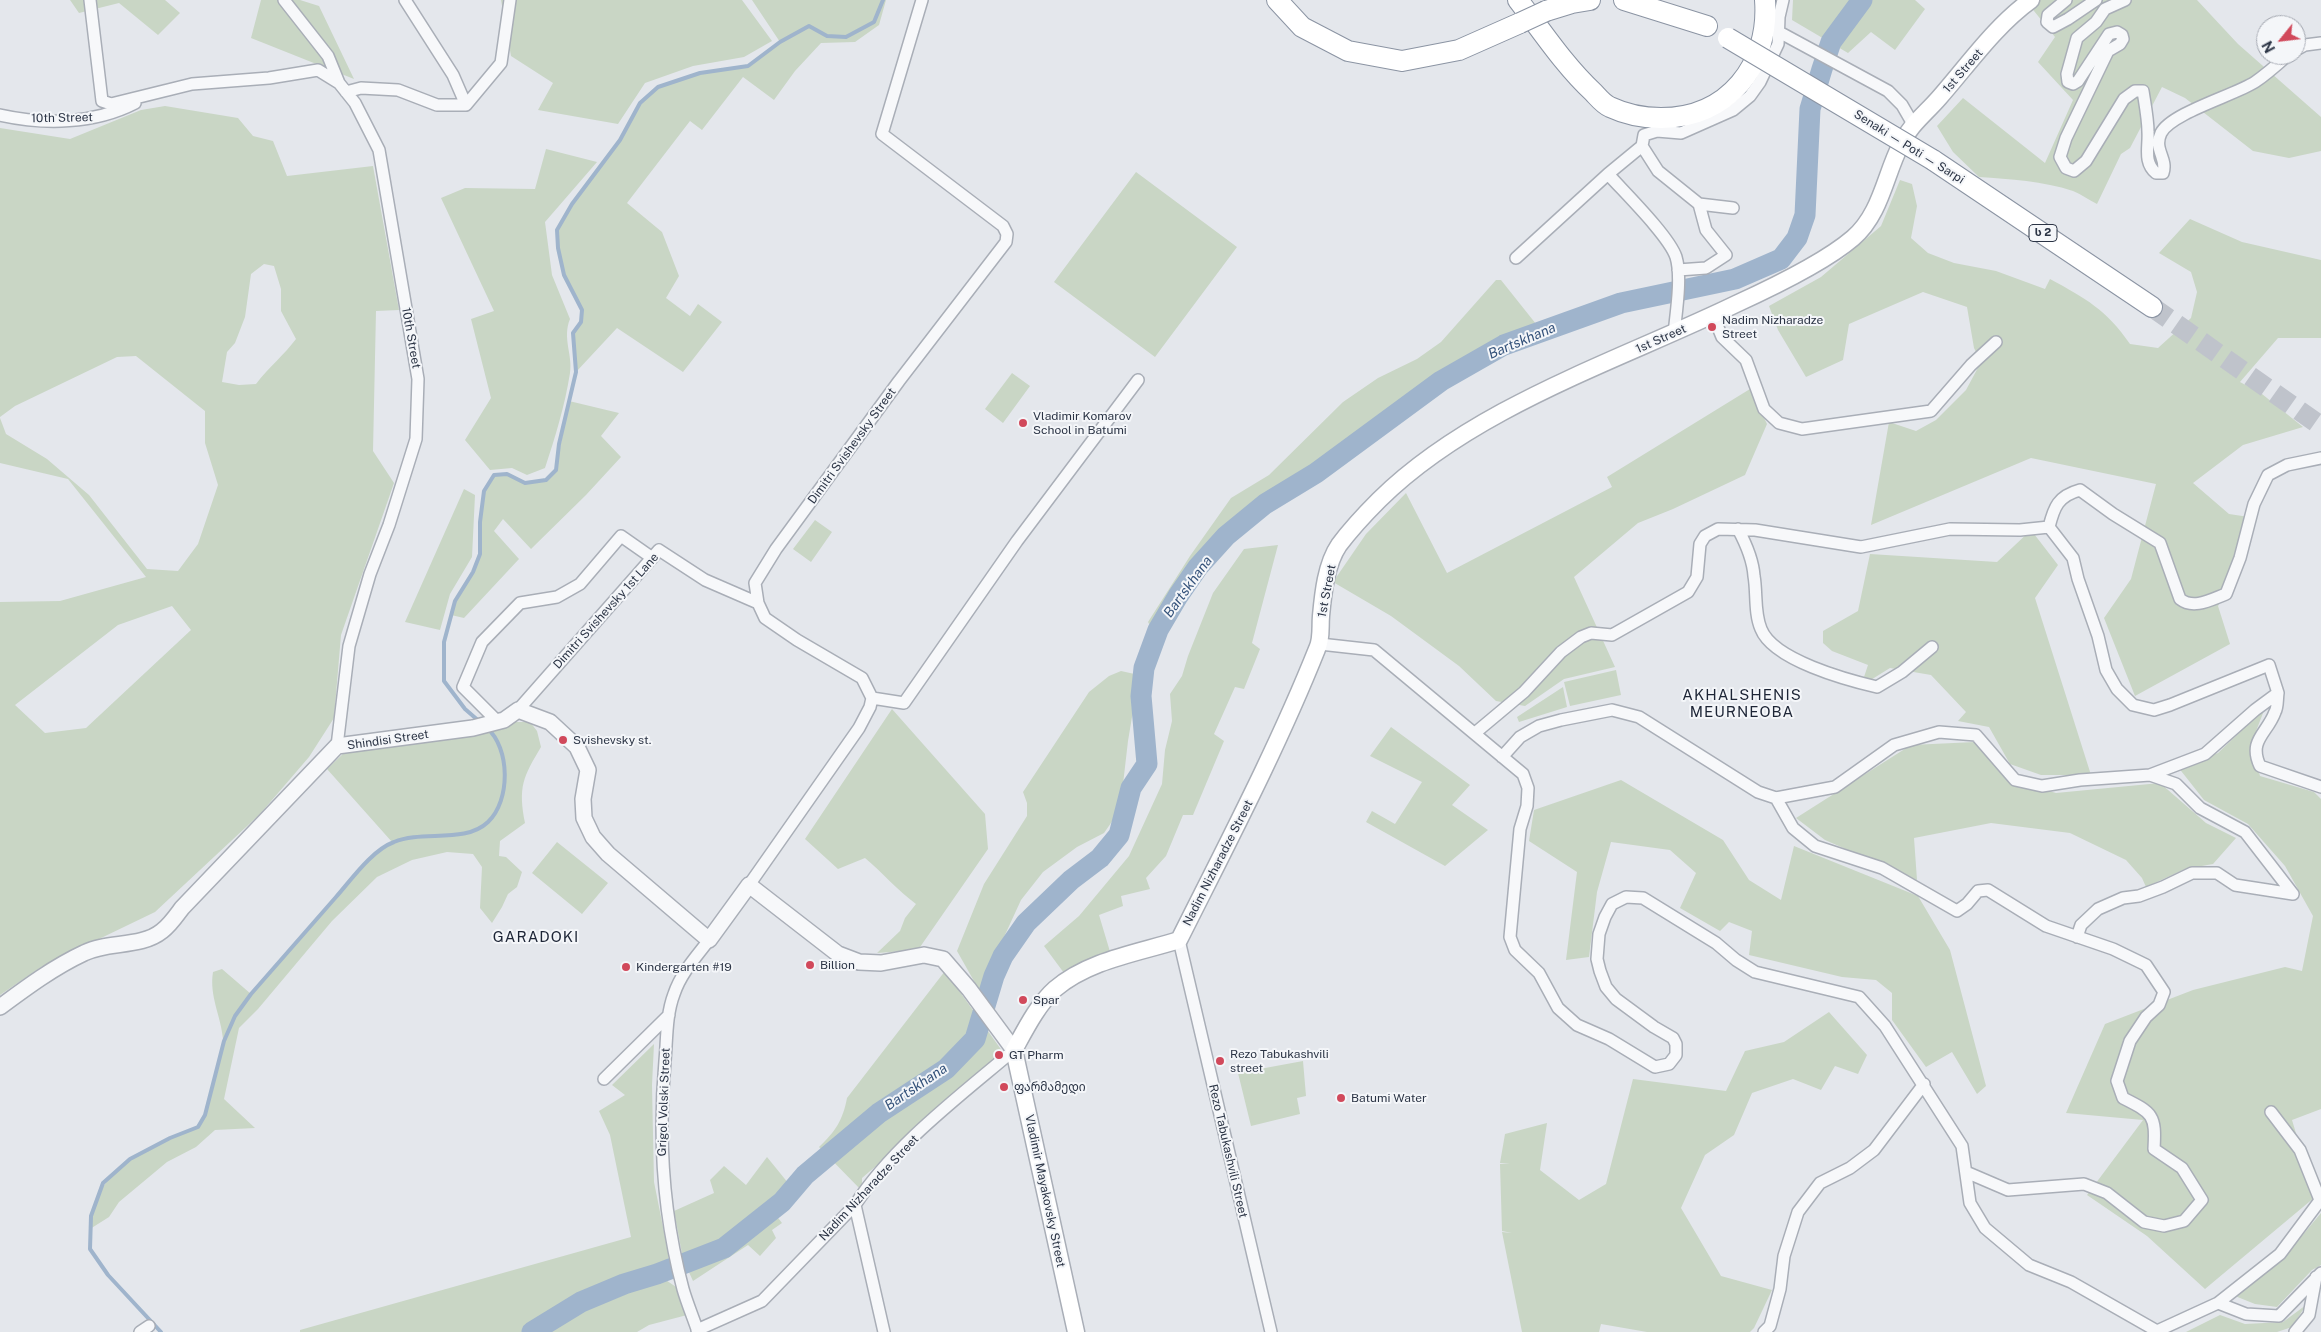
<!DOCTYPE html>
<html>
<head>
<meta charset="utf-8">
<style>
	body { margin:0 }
	#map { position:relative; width:2321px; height:1332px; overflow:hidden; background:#e4e7ec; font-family:"Public Sans",sans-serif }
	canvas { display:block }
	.north { position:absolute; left:2256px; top:15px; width:50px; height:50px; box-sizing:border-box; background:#f4f6f9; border:1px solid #a4a8b1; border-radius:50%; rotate:241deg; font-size:14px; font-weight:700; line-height:20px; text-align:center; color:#2b3445 }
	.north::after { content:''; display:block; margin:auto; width:18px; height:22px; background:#d1495b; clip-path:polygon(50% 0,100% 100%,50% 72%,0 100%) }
</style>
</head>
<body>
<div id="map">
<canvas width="2321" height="1332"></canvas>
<div class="north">N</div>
</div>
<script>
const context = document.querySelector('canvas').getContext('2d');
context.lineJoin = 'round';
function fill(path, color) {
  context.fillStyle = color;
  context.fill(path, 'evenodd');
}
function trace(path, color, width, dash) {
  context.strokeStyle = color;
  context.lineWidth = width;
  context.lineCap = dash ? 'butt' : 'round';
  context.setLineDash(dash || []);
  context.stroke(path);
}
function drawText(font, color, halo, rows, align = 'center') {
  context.font = font + ' "Public Sans","Noto Sans Georgian",sans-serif';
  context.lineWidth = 4;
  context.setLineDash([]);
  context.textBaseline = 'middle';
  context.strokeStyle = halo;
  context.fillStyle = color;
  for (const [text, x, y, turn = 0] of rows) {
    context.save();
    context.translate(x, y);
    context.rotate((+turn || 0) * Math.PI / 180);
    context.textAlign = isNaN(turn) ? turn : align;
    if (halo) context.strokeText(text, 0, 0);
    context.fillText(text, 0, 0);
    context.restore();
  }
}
fill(new Path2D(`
	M 70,0 L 165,0 L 180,13 L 158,35 L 119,3 L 79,13 Z
	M 261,0 L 300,0 L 319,6 L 354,79 L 251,38 Z
	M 501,0 L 742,0 L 772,41 L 744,57 L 693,66 L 645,83 L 618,124 L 538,110 L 553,83 L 511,56 Z
	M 752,0 L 886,0 L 879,25 L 855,42 L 821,43 L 795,71 L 774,100 L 743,77 L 702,130 L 690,121 L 627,203 L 662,232 L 679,276 L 666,298 L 690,316 L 698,304 L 722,322 L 683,372 L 617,328 L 576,372 L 573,333 L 581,322 L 582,310 L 564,275 L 558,248 L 557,230 L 572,204 L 620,140 L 640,103 L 658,87 L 700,73 L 748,66 L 780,42 Z
	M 1793,0 L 1915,0 L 1925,9 L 1895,50 L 1871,32 L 1848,53 L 1792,20 Z
	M 2038,0 L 2197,0 L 2238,44 L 2321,117 L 2321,151 L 2289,158 L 2253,151 L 2185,98 L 2162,87 L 2130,148 L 2121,154 L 2097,204 C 2089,200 2081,194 2073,191 C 2043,181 2010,179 1979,177 L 1953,152 L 1937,126 L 1963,98 L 2045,163 L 2073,100 L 2038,62 L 2055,37 L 2030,6 Z
	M 165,106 L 238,118 L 253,136 L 273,141 L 287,176 L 373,166 L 399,310 L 376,311 L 373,451 L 394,483 L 341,635 L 334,718 L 309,757 L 260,814 L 155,912 L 41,967 L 0,995 L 0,602 L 60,601 L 146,577 L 68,479 L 0,463 L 0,418 L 6,434 L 47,459 L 89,495 L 147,569 L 178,571 L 198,544 L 218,485 L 205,443 L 205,411 L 136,356 L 117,357 L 15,406 L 0,417 L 0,128 L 70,139 L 141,110 ZM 264,264 L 274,266 L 281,289 L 281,311 L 296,339 C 284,355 269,367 256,384 L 239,385 L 222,382 L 227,352 L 235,343 L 245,317 L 251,274 ZM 172,606 L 191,630 L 86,728 L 45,733 L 15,705 L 118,625 Z
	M 546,149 L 597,162 L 545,222 L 552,275 L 570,319 C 562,338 573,355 570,373 C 565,405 555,438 545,468 L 527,475 L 512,468 L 490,470 L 465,440 L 491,398 L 471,319 L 494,311 L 441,198 L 465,188 L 535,189 Z
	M 1136,172 L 1237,247 L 1155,357 L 1054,282 Z
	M 1900,180 L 1912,184 L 1917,206 L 1911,238 L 1928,253 L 1954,263 L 1996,271 L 2045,289 L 2050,279 C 2085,298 2107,310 2130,344 L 2158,348 L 2191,318 L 2197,292 L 2191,272 L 2159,253 L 2190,219 L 2242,242 L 2321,260 L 2321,338 L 2278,338 L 2240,382 L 2262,394 L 2303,427 L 2243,445 L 2193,483 L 2229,514 L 2249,517 L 2241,567 L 2218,606 L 2230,644 L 2135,696 L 2104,618 L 2131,579 L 2156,484 L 2031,458 L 1871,525 L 1889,422 L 1916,431 L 1936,420 L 1966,390 L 1981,362 L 1974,348 L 1967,307 L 1923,292 L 1849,324 L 1843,360 L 1806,377 L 1778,330 L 1769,306 L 1821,277 L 1881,226 Z
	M 1496,280 L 1501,280 L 1540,329 L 1507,339 L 1439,376 L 1370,422 L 1221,531 L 1186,578 L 1153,631 L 1148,622 L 1190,556 L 1231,498 L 1269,475 L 1343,402 L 1378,378 L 1417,359 L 1441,342 Z
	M 1012,373 L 1030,386 L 1003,423 L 985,409 Z
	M 1750,389 L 1767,424 L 1745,475 L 1673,509 L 1638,523 L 1574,577 L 1615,667 L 1564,679 L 1525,706 L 1496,701 L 1459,666 L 1391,616 L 1333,582 L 1366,534 L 1406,493 L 1447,573 L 1612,487 L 1607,477 Z
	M 569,401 L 619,413 L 601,436 L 621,457 L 586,495 L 531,549 L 503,519 L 494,531 L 519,559 L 464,618 L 451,615 C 457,593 477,573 480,553 C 483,533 477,511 484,491 C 486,486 491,480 494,475 L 507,474 L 525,483 L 546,480 L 556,469 Z
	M 464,489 L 475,495 L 472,557 L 450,594 L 440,630 L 405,622 Z
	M 815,520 L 832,532 L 811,562 L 793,549 Z
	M 2031,530 L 2058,565 L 2035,598 L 2091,775 L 2041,775 L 2010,764 L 1989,727 L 1958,721 L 1966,712 L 1931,675 L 1890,668 L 1861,686 L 1868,665 L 1832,651 L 1823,643 L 1823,631 L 1858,611 L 1870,554 L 1997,562 Z
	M 1278,545 L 1252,643 L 1260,649 L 1244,689 L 1235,687 L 1214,734 L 1224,741 L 1193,815 L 1183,815 L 1166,856 L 1146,878 L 1150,889 L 1121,896 L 1123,906 L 1099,915 L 1111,955 L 1064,973 L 1044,946 L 1079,916 L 1129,856 L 1162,784 L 1165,750 L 1172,721 L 1170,694 L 1182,676 L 1188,656 L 1213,593 L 1244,549 Z
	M 1616,670 L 1621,695 L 1570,706 L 1564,682 Z
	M 1121,671 L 1139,675 L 1128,741 L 1120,810 L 1104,833 L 1077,847 L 1043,872 L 1021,900 L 1004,937 L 983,997 L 957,951 L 984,884 L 1027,816 L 1027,803 L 1023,792 L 1089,692 L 1109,676 Z
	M 1563,687 L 1567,707 L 1519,722 L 1517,717 Z
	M 2265,708 L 2251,744 L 2260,776 L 2314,792 L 2321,799 L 2321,1109 L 2292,1120 L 2315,1197 L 2205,1289 L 2147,1236 L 2087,1195 L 2143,1120 L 2066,1113 L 2105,1024 L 2193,990 L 2285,967 L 2302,971 L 2313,916 L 2285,866 L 2248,824 L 2204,800 L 2178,767 L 2218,753 Z
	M 892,709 L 985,814 L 988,849 L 918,950 L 877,953 L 900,931 L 905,918 L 916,904 C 897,890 883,873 865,858 L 838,869 L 805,839 Z
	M 507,722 L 530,722 L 537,731 L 541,747 C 523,777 518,787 525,823 L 500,841 L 499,856 L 506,857 L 522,872 L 517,887 L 508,894 L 502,907 L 492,923 L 480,908 L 482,867 L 473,854 L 447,852 L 412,860 L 377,877 L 332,921 L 258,1009 L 239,1028 L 224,1099 L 255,1128 L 215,1130 L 196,1147 L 167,1162 L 119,1202 L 109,1217 L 90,1229 C 92,1179 130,1156 170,1138 C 184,1131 197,1131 204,1116 C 209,1107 224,1048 223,1039 C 221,1016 209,996 213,972 L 222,969 L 251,994 L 368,861 L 392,842 L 327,769 L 346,751 Z
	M 1391,727 L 1470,785 L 1452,805 L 1488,830 L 1445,866 L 1366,822 L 1372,811 L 1395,824 L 1422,782 L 1370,756 Z
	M 1975,742 L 2007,779 L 2056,793 L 2160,783 L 2206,823 L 2236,838 L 2213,864 L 2185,869 L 2146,887 L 2142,878 L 2126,860 L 2070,833 L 1991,823 L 1914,838 L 1917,880 L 1825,840 L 1796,818 L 1911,745 Z
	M 1621,780 L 1723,840 L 1749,880 L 1781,900 L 1794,846 L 1918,896 L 1950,950 L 1986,1086 L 1977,1094 L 1952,1052 L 1926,1067 L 1892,1020 L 1892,993 L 1876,980 L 1842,977 L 1749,955 L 1752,931 L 1729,922 L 1720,931 L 1680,908 L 1696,873 L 1670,850 L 1611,842 L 1597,892 L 1589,957 L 1566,960 L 1577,872 L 1529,841 L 1534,810 Z
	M 557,842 L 608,883 L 582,914 L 532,873 Z
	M 945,971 L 1005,1055 L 862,1178 L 862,1191 L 819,1147 C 835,1132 843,1120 847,1098 Z
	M 1829,1012 L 1867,1055 L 1858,1074 L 1835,1066 L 1821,1090 L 1793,1079 L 1752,1093 L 1734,1135 L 1705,1155 L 1681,1208 L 1721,1276 L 1772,1290 L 1754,1328 L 1750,1332 L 1647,1332 L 1601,1324 L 1599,1332 L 1522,1332 L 1502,1232 L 1512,1233 L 1502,1231 L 1500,1164 L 1510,1163 L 1500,1163 L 1505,1134 L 1547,1123 L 1540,1170 L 1579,1200 L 1606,1184 L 1633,1079 L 1726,1091 L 1745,1051 L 1784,1042 Z
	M 654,1044 L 652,1085 L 654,1182 L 669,1257 L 657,1274 L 679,1289 L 687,1315 L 649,1325 L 637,1332 L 300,1332 L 300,1330 L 631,1237 L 610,1135 L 599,1111 L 625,1095 L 612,1085 Z
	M 1303,1061 L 1306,1096 L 1297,1098 L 1300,1114 L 1251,1126 L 1238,1073 Z
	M 767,1157 L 793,1189 L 772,1210 L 782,1223 L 772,1230 L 776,1238 L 760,1256 L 748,1245 L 693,1281 L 683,1259 L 674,1211 L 714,1193 L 710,1180 L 724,1166 L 746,1185 Z
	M 2321,1213 L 2321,1265 L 2312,1270 L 2277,1307 L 2255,1304 L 2235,1296 L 2285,1256 Z
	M 2306,1305 L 2292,1327 L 2277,1332 L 2186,1332 L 2220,1315 L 2245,1324 L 2283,1322 Z`), '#c9d6c5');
trace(new Path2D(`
	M 480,722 L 465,709 L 444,681 L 444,642 L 455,601 L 473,572 L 480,554 L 480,522 L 484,491 L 494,475 L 507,474 L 525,483 L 546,480 L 556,470 L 559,444 L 576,372 L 573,333 L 581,322 L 582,310 L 564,275 L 558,248 L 557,230 L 572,204 L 620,140 L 640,103 L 658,87 L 700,73 L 748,66 L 780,42 L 809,26 L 827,36 L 846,37 L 874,22 L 883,0
	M 161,1332 L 108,1275 L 90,1249 L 91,1216 L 103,1183 L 130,1159 L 170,1138 L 198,1127 L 205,1115 L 224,1041 L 235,1016 L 251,994 C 279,962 308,929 336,897 C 351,880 372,850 394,842 C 423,830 465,844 488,822 C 511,800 510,748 487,728`), '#9fb4cc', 4);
trace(new Path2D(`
	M 532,1332 L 581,1302 L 624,1284 L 657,1274 L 724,1248 L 782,1202 L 805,1175 L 879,1113 L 946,1069 L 975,1039 L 994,976 L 1003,956 L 1026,923 L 1071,880 L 1100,858 L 1119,835 L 1131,788 L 1147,764 L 1141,696 L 1144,668 L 1158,630 L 1178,596 L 1198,567 L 1226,536 L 1265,504 L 1316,473 L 1441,381 L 1504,345 L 1621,303 L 1735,279 L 1781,259 L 1797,238 L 1805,215 L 1810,109 L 1822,69 L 1831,42 L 1862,0`), '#9fb4cc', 21);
trace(new Path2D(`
	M 2152,307 L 2321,426`), '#bfc3cb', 20, [20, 10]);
const minor = new Path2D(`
	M 90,0 L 102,101 L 111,104 L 192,84 L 269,78 L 318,70 L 339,83 L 355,103 L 379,150 L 418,379 L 416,439 L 389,525 L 370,574 L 349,646 L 337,746
	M 284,0 L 328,56 L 339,83
	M 405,0 L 453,75 L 466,105
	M 2066,0 L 2048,15 L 2047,22 L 2053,27 L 2068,19 L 2096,0
	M 2125,0 L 2105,9 L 2096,22 L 2077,38 L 2067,74 L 2068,82 L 2073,84 L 2078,81 L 2109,34 L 2117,32 L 2122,35 L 2123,39 L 2120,44 L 2108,51 L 2066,138 L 2060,157 L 2066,168 L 2074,171 L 2086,161 L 2124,99 L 2135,91 L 2143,91 C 2145,104 2148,119 2148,132 C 2149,147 2143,162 2156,173 L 2163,173 C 2168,158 2153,150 2161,133 C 2171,113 2235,95 2255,82 C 2267,74 2278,64 2288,55
	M 1779,32 L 1888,91 L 1902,105 L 1913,124
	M 2296,50 L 2305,45 L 2321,43
	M 346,92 L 361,88 L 398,90 L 437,105 L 466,105 L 501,63 L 510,0
	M 0,115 C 45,125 94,124 135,103
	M 1642,146 L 1658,171 L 1699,204 L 1733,208
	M 1608,174 C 1624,192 1669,236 1676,257 C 1682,277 1676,313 1674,334
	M 1516,258 L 1608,174 L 1642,146 L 1644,135 L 1657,131 L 1681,133 L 1733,110 L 1750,96 L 1760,82 L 1778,44 L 1779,17 L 1783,0
	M 1678,270 L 1706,268 L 1726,255 L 1706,230 L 1699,204
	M 1713,315 L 1722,337 L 1746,360 L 1764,409 L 1779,423 L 1802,429 L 1931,411 L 1971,365 L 1996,342
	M 1738,529 C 1745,542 1753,561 1754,576 C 1757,592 1754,613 1761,629 C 1773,660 1847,680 1877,687 L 1902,672 L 1932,647
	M 1320,644 L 1374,650 L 1523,774 L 1528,788 L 1527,806 L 1520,829 L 1510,937 L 1515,950 L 1539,973 L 1558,1008 L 1577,1025 L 1609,1039 L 1655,1067 L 1669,1064 L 1676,1055 L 1676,1044 L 1673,1038 L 1654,1027 L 1616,999 L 1606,987 L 1600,971 L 1597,959 L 1599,934 L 1605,917 L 1612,904 L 1626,897 L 1643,898 L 1716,943 L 1736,960 L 1755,972 L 1859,997 L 1885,1026 L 1962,1146 L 1970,1203 L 1985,1228 L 2029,1265 L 2071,1282 L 2157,1331 L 2218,1303 L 2280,1254 L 2321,1199
	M 2278,693 C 2277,699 2278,707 2275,712 C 2267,734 2248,740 2260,766 L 2321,787
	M 872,698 L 904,703 L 1017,541 L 1138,380
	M 518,710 L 659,550 L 705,580 L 758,603
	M 498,722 L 463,687 L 482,642 L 520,603 L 557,597 L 580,584 L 621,536 L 651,557
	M 1475,733 L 1524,692 L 1561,652 L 1581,637 L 1591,633 L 1612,635 L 1688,592 L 1697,577 L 1700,544 L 1705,536 L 1718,529 L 1755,530 L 1861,547 L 1950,529 L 2020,530 L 2049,527
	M 1502,757 L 1520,737 L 1539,726 L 1561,720 L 1612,710 L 1639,717 L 1758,792 L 1776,798 L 1835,787 L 1894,745 L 1939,732 L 1976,735 L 2015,780 L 2042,786 L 2080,780 L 2150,775 L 2205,754 L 2255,710 L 2278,693 L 2269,665 L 2170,705 L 2154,710 L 2133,705 L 2117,689 L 2106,670 L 2098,636 L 2078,579 L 2073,558 L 2049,527 C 2054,507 2058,496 2080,490 L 2113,514 L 2160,543 L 2180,599 C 2194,610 2212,599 2226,594 L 2240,558 L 2254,504 L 2268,475 L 2287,465 L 2321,458
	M 2150,775 L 2176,784 L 2200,808 L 2245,832 L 2293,894
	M 1776,798 L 1793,828 L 1815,846 L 1882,868 L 1957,911 L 1967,904 L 1978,891 L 1988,890 L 2046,926 L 2113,949 L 2146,965 L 2164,992 L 2159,1005 L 2146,1017 L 2130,1041 L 2117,1081 L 2123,1098 C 2153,1113 2156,1115 2154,1149 L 2182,1168 L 2202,1200 L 2184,1221 L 2164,1226 L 2144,1222 L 2107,1193 L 2084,1184 L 2008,1190 L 1966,1172
	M 749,885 L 859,728 L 870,707 L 872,698 L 862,678 L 797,640 L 765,618 L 758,603 L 755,583 L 776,549 L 899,381 L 1006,242 L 1007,234 L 1003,226 L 882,134 L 922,0
	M 2077,937 L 2081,925 L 2098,909 L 2123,898 L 2139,896 L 2163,887 L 2192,873 L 2217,873 L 2235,885 L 2293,894
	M 1179,940 L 1271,1332
	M 604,1079 L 669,1015
	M 2271,1112 L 2300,1150 L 2320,1200
	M 855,1205 L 884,1332
	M 2218,1303 L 2246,1314 L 2279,1316 L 2321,1273
	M 697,1330 L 762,1301 L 855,1205 C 894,1145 960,1096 1014,1050
	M 140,1332 L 149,1326
	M 698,1332 C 693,1317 687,1303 683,1289 C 663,1214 658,1138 665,1061 C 667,1039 666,1015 674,994 C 681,973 696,957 709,940
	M 1764,1332 L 1770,1326 L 1780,1289 L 1784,1256 L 1798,1212 L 1820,1183 L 1850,1168 L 1874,1150 L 1924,1084
	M 2295,1332 L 2309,1315 L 2316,1277`);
const tertiary = new Path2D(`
	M 0,1007 C 27,987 54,967 84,953 C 108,941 141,948 162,931 C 170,925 176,916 182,908 L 337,746 L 473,728 L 504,720 L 518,710 L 550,722 L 577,747 L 588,770 L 583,799 L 584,818 L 593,837 L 608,854 L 709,940 L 749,885 L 838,954 L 859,962 L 881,963 L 924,955 L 943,959 L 969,989 L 1014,1050`);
const secondary = new Path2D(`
	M 1076,1332 L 1014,1050 C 1025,1030 1038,1004 1055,989 C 1089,960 1138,953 1179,940 C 1227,844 1277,749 1317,649 C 1322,639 1320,627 1321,616 C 1323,594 1326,564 1339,545 C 1351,529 1365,514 1379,500 C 1473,407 1618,361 1736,304 C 1771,288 1824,263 1853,238 C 1881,214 1885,175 1901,144 C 1910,125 1926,113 1939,98 C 1968,65 1995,26 2031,0`);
const trunk = new Path2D(`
	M 1277,0 L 1302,27 L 1348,51 L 1402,61 L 1459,50 L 1520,23
	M 1518,0 C 1542,31 1564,65 1593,92 C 1598,97 1603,104 1610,107 C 1627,115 1643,118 1661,118 C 1728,118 1770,65 1765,0
	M 1624,0 L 1707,26
	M 1546,11 L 1572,3 L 1590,0
	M 1933,160 L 2152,307`);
trace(minor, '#a9aeb7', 14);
trace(tertiary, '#a9aeb7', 18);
trace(secondary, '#a9aeb7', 19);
trace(trunk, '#8b94a3', 22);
trace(minor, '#f7f8fa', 11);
trace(tertiary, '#f7f8fa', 15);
trace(secondary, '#fff', 16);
trace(trunk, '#fff', 20);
const trunkBridge = new Path2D(`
	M 1520,23 L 1546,11
	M 1728,38 L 1933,160`);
trace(trunkBridge, '#8b94a3', 22, []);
trace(trunkBridge, '#fff', 20);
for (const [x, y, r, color] of [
	[1712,327,5,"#d1495b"],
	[1023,423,5,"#d1495b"],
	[563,740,5,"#d1495b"],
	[810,965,5,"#d1495b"],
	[626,967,5,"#d1495b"],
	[1023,1000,5,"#d1495b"],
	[999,1055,5,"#d1495b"],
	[1220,1061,5,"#d1495b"],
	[1004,1087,5,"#d1495b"],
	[1341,1098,5,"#d1495b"]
]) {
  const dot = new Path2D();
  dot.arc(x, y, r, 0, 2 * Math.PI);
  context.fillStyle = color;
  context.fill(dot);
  trace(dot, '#f4f6f9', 2);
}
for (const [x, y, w] of [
	[2043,233,28]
]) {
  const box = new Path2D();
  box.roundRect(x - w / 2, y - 8.5, w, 17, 4);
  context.fillStyle = '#f4f6f9';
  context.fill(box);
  trace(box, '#2b3445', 1);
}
drawText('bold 11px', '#2b3445', null, [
	["ს 2",2043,233]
]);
drawText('12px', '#2b3445', '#f4f6f9', [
	["1st Street",1963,71,-49],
	["10th Street",62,118,-1],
	["Senaki — Poti — Sarpi",1909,147,32],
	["10th Street",411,338,80],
	["1st Street",1661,339,-24],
	["Dimitri Svishevsky Street",852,446,-54],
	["1st Street",1327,591,-79],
	["Dimitri Svishevsky 1st Lane",606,611,-48],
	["Shindisi Street",388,740,-8],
	["Nadim Nizharadze Street",1218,863,-63],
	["Grigol Volski Street",664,1102,-88],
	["Rezo Tabukashvili Street",1228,1151,77],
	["Nadim Nizharadze Street",869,1188,-47],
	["Vladimir Mayakovsky Street",1045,1191,78]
]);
drawText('12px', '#2b3445', '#f4f6f9', [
	["Nadim Nizharadze",1722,320],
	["Street",1722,334],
	["Vladimir Komarov",1033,416],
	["School in Batumi",1033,430],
	["Svishevsky st.",573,740],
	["Billion",820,965],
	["Kindergarten #19",636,967],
	["Spar",1033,1000],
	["Rezo Tabukashvili",1230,1054],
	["street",1230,1068],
	["GT Pharm",1009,1055],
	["ფარმამედი",1014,1087],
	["Batumi Water",1351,1098]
], 'left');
drawText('italic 14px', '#34527a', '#f4f6f9', [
	["Bartskhana",1522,341,-23],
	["Bartskhana",1188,587,-54],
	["Bartskhana",916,1087,-34]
]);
context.letterSpacing = '1px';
drawText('15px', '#1d2536', '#f4f6f9', [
	["AKHALSHENIS",1742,695],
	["MEURNEOBA",1742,712],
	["GARADOKI",536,937]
]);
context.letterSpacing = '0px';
</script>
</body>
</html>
